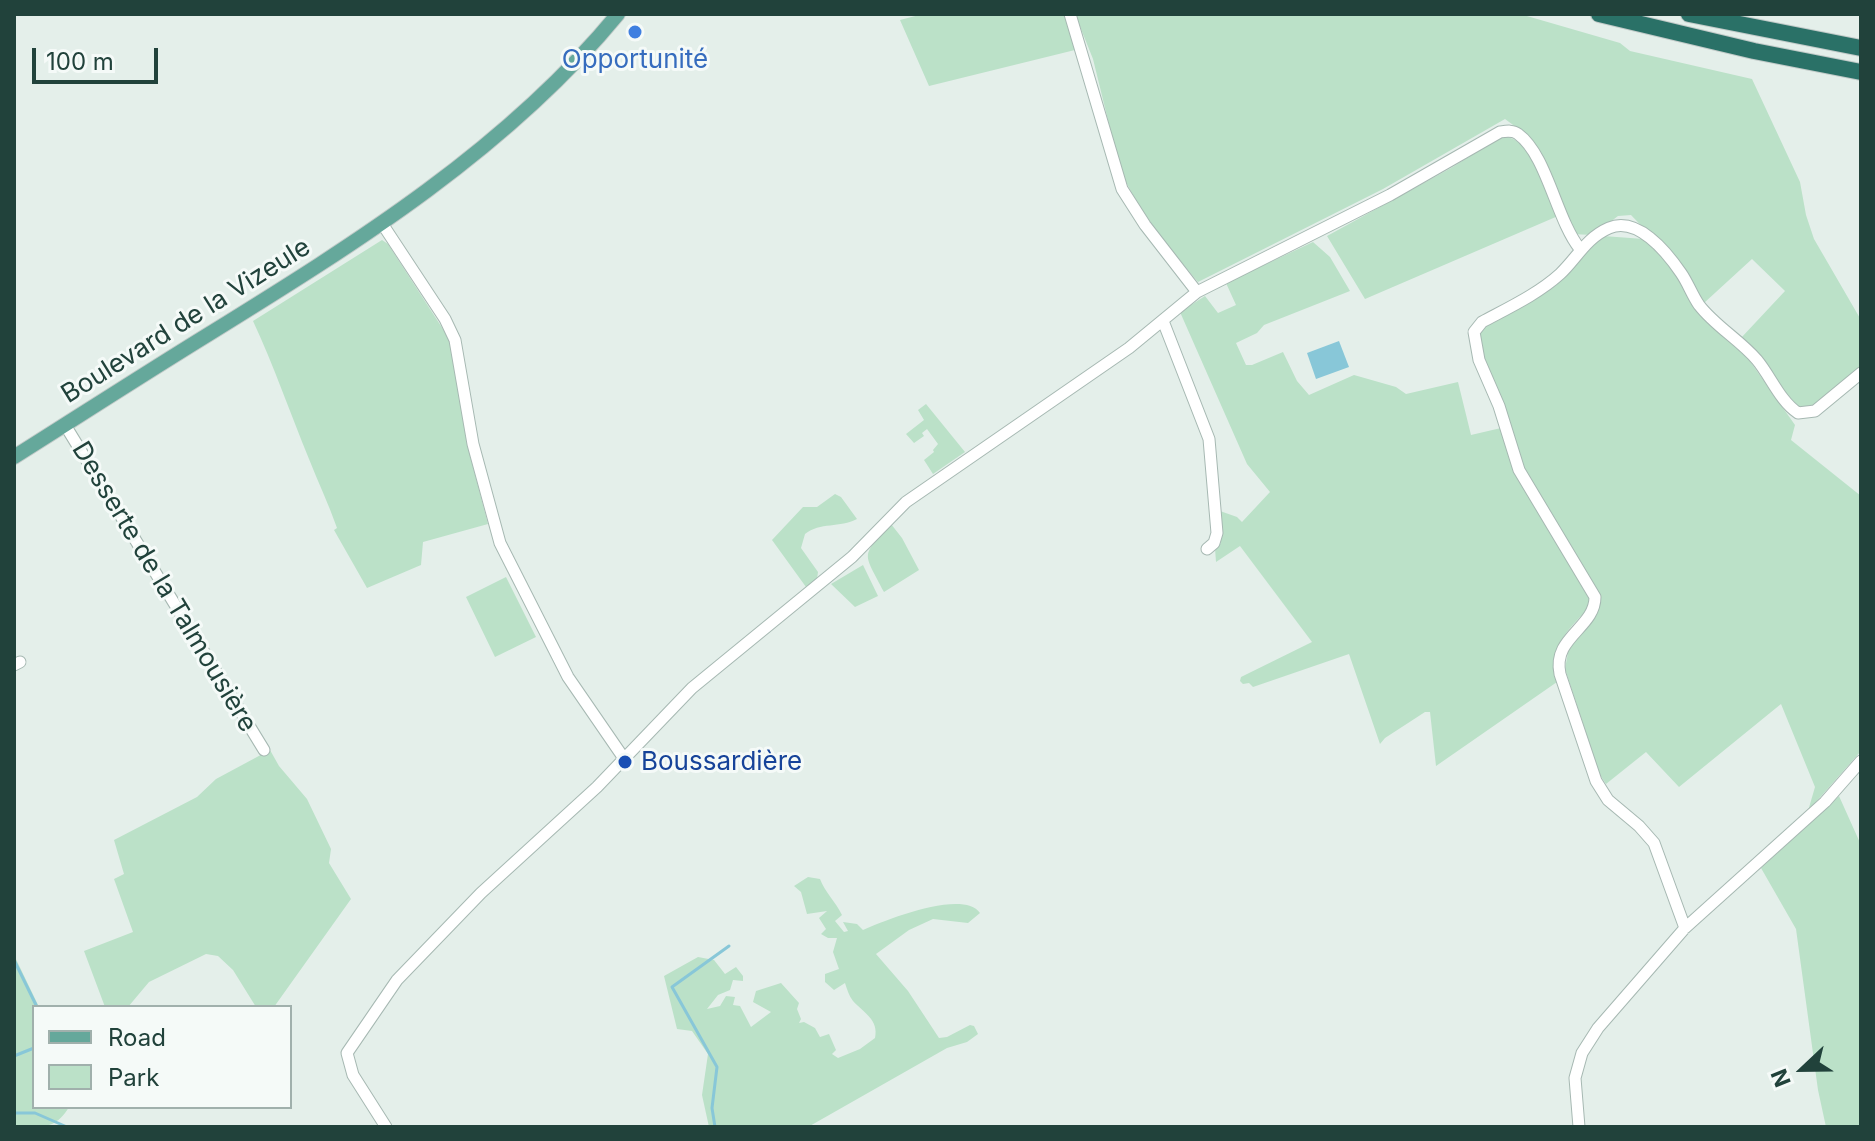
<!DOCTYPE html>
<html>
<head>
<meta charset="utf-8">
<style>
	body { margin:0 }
	#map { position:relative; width:1875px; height:1141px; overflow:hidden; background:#e4efea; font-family:Inter,sans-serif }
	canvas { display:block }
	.frame { position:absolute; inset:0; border:16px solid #21423b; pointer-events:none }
	.legend { position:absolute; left:32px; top:1005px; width:260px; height:104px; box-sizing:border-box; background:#f5faf8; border:2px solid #a0b0ac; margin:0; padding:10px 14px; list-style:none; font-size:24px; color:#21423b }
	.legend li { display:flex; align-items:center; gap:16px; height:40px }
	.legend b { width:40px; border:2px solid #a0b0ac }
	.north { position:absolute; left:1763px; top:1029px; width:80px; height:80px; -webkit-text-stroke:6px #f5faf8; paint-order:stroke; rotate:248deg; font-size:22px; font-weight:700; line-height:32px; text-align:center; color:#21423b }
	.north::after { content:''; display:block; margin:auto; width:28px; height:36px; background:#21423b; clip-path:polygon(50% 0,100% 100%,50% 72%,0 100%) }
	.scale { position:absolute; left:32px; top:48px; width:126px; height:36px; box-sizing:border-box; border:4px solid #21423b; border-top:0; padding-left:10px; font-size:24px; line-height:28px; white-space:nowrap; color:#21423b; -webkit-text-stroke:6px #f5faf8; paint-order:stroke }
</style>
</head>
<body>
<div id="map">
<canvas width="1875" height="1141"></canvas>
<div class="frame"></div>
<ul class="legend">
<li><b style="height:10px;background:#65a89b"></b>Road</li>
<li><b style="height:22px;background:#bbe1c8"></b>Park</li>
</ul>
<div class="north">N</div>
<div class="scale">100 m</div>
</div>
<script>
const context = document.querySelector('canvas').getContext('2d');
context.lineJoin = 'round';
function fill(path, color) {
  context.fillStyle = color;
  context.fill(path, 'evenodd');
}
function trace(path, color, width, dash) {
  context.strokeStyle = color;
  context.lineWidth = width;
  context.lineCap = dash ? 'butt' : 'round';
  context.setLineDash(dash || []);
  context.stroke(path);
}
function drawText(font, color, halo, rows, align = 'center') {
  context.font = font + ' Inter,sans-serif';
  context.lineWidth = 6;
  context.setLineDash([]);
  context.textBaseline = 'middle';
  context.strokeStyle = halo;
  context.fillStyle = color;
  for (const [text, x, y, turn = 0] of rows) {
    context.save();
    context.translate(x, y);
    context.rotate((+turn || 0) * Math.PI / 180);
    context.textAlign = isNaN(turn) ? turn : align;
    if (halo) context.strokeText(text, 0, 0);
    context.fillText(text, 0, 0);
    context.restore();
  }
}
fill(new Path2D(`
	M 923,14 L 1067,14 L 1079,49 L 929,86 L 900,20 Z
	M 1075,14 L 1520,14 L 1620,43 L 1630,51 L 1752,79 L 1800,182 L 1806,215 L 1814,239 L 1861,320 L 1861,366 L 1812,408 L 1801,411 L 1741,338 L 1785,291 L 1752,259 L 1704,303 L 1653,238 L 1631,215 L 1618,216 L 1593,235 L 1571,234 L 1524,133 L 1505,119 L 1383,189 L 1198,282 C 1169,247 1138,211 1120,169 L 1093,59 Z
	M 1502,136 C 1532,137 1548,192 1558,216 L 1365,299 L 1327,236 L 1451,168 Z
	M 1603,236 L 1644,239 L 1676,272 L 1724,337 L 1747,357 L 1795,425 L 1791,440 L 1861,496 L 1861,751 L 1808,811 L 1815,787 L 1781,704 L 1679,787 L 1646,752 L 1606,784 L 1600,775 L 1565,669 L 1569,647 L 1598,608 L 1518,456 L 1483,358 L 1479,329 Z
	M 382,240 L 388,244 L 450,340 L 467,444 L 488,524 L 423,542 L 421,565 L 367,588 L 334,530 L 337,528 C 329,505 318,482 309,459 C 290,413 274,366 253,321 Z
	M 1313,242 L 1330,257 L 1350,291 L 1264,325 L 1257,333 L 1236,343 L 1246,365 L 1252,365 L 1283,352 L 1297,381 L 1309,395 L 1354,375 L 1396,387 L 1406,394 L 1458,382 L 1471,435 L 1501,428 L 1512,465 L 1590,600 L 1591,606 C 1570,627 1545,650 1557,682 L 1436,766 L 1430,712 L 1425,712 L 1385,738 L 1380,744 L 1349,654 L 1253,687 L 1249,683 L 1243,684 L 1240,681 L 1241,677 L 1312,642 L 1240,546 L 1216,562 L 1215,548 L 1221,543 L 1220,511 L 1237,517 L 1242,522 L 1270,492 L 1247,464 L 1180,312 L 1205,296 L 1218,313 L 1236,305 L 1226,283 Z
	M 926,404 L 965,452 L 933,474 L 924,460 L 934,452 L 933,450 L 938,444 L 927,429 L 922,433 L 924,436 L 914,443 L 906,434 L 924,420 L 918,410 Z
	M 835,494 L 841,497 L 857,519 C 840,528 820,522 805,534 L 801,548 L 818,572 L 817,579 L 806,587 L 772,540 L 803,507 L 817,507 Z
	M 891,524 L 902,538 L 919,570 L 884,592 C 864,552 859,558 891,524 Z
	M 863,565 L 878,596 L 855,607 L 831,584 Z
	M 506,577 L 536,637 L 495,657 L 466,597 Z
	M 270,750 L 279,766 L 307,799 L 331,849 L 329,863 L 351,899 L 274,1007 L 256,1007 L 233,970 L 218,956 L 206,954 L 149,982 L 128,1007 L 105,1007 L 84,951 L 133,932 L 114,879 L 124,874 L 114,840 L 197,797 L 216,779 Z
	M 1839,796 L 1861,845 L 1861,1127 L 1826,1127 L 1818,1090 L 1796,929 L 1761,868 Z
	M 808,877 L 820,879 C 825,892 835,901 842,915 L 835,921 L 844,932 L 848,931 L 843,922 L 857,924 L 863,930 C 886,920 963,889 980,913 L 968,923 L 933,919 L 909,930 L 876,954 L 908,991 L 939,1038 L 947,1037 L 970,1025 L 974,1026 L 978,1034 L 967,1042 L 947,1048 L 808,1127 L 709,1127 L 702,1095 L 708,1054 L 692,1031 L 677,1029 L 664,976 L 698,957 L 714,960 L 725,974 L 736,967 L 743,976 L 743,981 L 733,980 L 730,990 L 718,995 L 707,1009 L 720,1006 L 726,996 L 735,997 L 733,1005 L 740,1006 L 751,1027 L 771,1012 L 753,1002 L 756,991 L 781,983 L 799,1003 L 797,1009 L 801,1019 L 799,1023 L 804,1022 L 815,1028 L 820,1037 L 829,1034 L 836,1050 L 832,1054 L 838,1058 L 860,1049 L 875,1038 C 879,1020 864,1013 853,1001 C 849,996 847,989 845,983 L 834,990 L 825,982 L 825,974 L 839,969 L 833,952 L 837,938 L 828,938 L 821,934 L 826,929 L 819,918 L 827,911 L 807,914 L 801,892 L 794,886 Z
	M 14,955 L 39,1007 L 34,1007 L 34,1107 L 69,1107 C 55,1131 39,1127 14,1127 Z`), '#bbe1c8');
fill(new Path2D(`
	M 1339,341 L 1349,367 L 1316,379 L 1307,353 Z`), '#88c7d8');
trace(new Path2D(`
	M 14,960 L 37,1007
	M 14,1056 L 34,1048
	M 14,1113 L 35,1113 L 67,1127
	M 715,1127 L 712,1108 L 717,1067 L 672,987 L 729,946`), '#88c7d8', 3);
const minor = new Path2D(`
	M 1070,14 L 1122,189 L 1145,225 L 1197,292
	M 383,225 L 445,319 L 455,340 L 473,444 L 500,543 L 568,677 L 623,757
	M 1163,321 L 1209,439 L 1217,533 L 1214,543 L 1207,549
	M 65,425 L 264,750
	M 14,665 L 20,662
	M 1685,928 L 1654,843 L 1639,826 L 1608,800 L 1596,781 L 1560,674 C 1552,637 1595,628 1595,597 L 1519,470 L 1499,406 L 1479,360 L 1474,332 L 1482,322 C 1508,308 1538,294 1560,274 C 1577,258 1586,238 1609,228 C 1637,216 1666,251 1681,273 C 1688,283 1692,295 1699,305 C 1715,326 1740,340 1757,360 C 1771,377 1780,401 1798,413 L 1815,411 L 1861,373
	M 386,1127 L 353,1075 L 347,1053 L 397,980 L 481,893 L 597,787 L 692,688 L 852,557 L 906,502 L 1129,348 L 1197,292 L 1390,195 L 1500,132 C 1507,131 1513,130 1518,134 C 1547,155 1556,219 1580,249
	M 1579,1127 L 1575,1078 L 1582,1053 L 1598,1028 L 1685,928 L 1825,802 L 1861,761`);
const major = new Path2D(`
	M 14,457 C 79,416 144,374 209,334 C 356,243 507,149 618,14`);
const highway = new Path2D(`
	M 1599,14 L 1754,51 L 1861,72
	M 1689,14 L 1861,48`);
trace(minor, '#a6b8b2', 13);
trace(major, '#c1cac8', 16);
trace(highway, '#c1cac8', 18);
trace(minor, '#fff', 11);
trace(major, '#65a89b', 14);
trace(highway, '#2a7167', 16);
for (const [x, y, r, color] of [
	[635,32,8,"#3f7fe0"],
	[625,762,8,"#1a4fb4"]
]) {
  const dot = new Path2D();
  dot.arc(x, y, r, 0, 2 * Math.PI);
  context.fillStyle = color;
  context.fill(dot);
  trace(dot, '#f5faf8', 3);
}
drawText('26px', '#366cbe', '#f5faf8', [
	["Opportunité",635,60]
]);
drawText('26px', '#21423b', '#f5faf8', [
	["Boulevard de la Vizeule",186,321,-32],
	["Desserte de la Talmousière",164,587,59]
]);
drawText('26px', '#164399', '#f5faf8', [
	["Boussardière",641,762]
], 'left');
</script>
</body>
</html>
